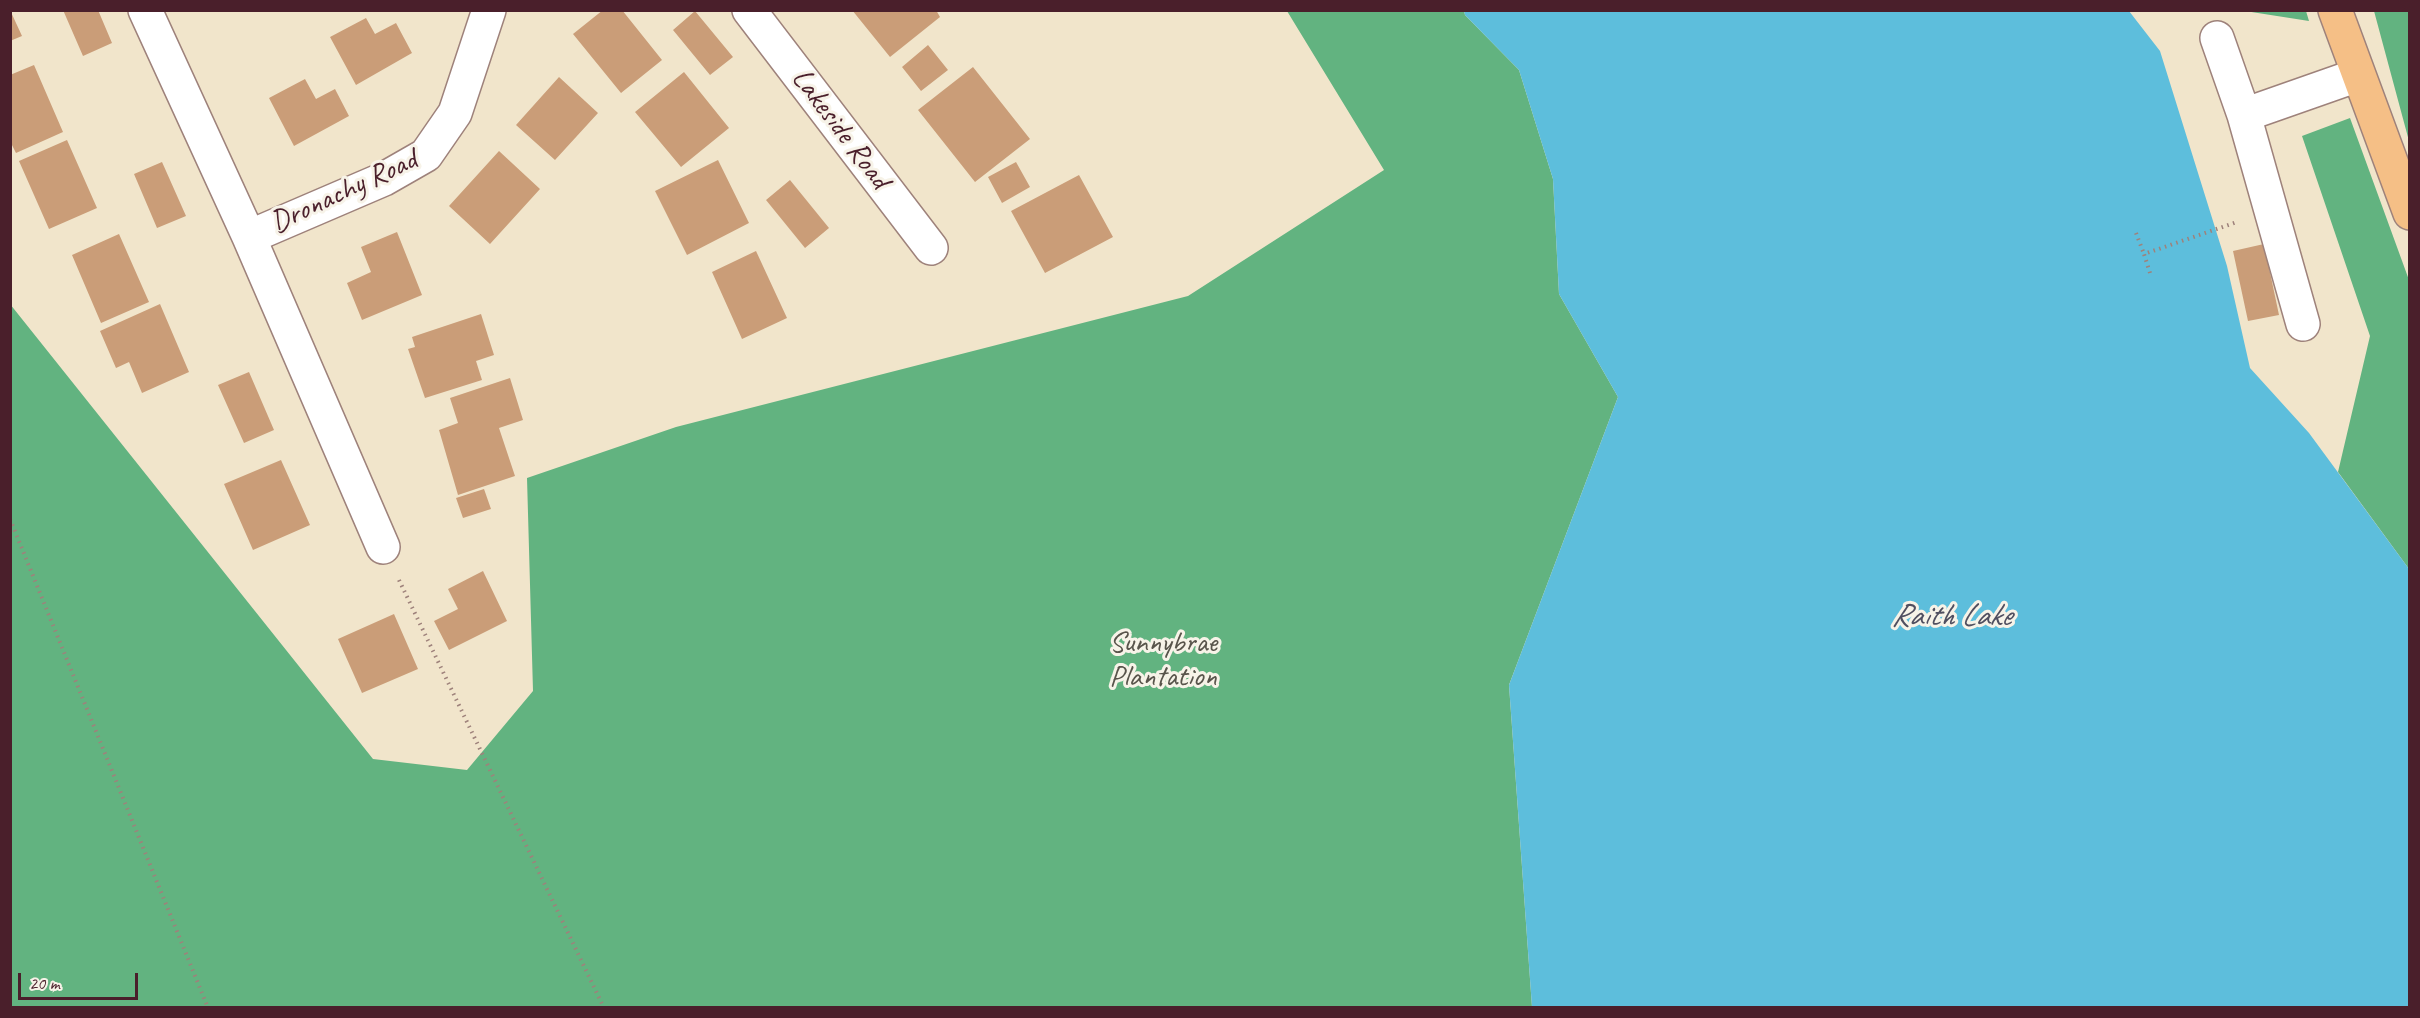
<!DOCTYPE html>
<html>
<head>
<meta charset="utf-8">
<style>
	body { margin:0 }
	#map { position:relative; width:2420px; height:1018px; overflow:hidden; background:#f1e5cb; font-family:Caveat,sans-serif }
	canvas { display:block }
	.frame { position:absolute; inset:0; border:12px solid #4a1f2b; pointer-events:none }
	.scale { position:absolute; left:18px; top:973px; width:120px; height:27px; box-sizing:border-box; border:3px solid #4a1f2b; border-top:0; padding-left:8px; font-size:18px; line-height:21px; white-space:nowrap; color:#4a1f2b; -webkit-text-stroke:4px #f7f3e8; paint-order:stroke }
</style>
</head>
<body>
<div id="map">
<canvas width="2420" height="1018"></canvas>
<div class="frame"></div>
<div class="scale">20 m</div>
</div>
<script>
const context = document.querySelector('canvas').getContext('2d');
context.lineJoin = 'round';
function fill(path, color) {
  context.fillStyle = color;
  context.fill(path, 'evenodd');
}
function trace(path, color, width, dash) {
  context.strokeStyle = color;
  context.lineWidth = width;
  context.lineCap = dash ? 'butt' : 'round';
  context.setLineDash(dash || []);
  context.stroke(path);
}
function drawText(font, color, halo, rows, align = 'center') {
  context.font = font + ' Caveat,sans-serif';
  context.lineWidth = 6;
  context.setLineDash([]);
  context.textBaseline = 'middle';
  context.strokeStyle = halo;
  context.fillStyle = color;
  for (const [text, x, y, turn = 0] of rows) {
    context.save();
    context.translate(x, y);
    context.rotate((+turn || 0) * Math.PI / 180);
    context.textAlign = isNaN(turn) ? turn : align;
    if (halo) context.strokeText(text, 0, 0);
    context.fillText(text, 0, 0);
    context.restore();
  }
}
fill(new Path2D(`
	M 1287,11 L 1464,11 L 1465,15 L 1519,70 L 1553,179 L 1559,294 L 1618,397 L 1509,685 L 1532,1007 L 11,1007 L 10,304 L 373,759 L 467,770 L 533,691 L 527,478 L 676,427 L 1188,296 L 1384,170 Z
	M 2245,11 L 2306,11 L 2309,21 Z
	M 2374,11 L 2409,11 L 2409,141 Z
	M 2350,118 L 2409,280 L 2409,569 L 2338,472 L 2370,336 L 2302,136 Z`), '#62b380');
fill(new Path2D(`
	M 1464,11 L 2129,11 L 2160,51 L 2227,266 L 2250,368 L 2309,433 L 2409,569 L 2409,1007 L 1532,1007 L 1509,685 L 1618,397 L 1559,294 L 1553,179 L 1519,70 L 1465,15 Z`), '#5dbedc');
fill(new Path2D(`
	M 10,10 L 22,36 L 10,41 Z
	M 63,10 L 98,10 L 112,43 L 83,56 Z
	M 603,10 L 622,10 L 662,60 L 621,93 L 573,34 Z
	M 852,10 L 936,10 L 940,17 L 890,57 Z
	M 695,11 L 733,57 L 710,75 L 673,30 Z
	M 366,18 L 375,34 L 396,23 L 412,53 L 356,85 L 330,37 Z
	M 928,45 L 948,70 L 921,91 L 902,67 Z
	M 34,65 L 63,132 L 16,153 L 10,141 L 10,75 Z
	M 973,67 L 1030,139 L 975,182 L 918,110 Z
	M 684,72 L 729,128 L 681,167 L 635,112 Z
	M 559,77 L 598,113 L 555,160 L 516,125 Z
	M 305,79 L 316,99 L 335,89 L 349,116 L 294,146 L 269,98 Z
	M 67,140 L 97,208 L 49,229 L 19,161 Z
	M 499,151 L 540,189 L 490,244 L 449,206 Z
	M 718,160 L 749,223 L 687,255 L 655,191 Z
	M 162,162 L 186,216 L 157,228 L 134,174 Z
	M 1016,162 L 1030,187 L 1002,203 L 988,177 Z
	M 1079,175 L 1113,237 L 1045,273 L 1011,211 Z
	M 790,180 L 829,228 L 805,248 L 766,200 Z
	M 397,232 L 422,295 L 362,320 L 347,283 L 371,272 L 361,247 Z
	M 119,234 L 149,302 L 101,323 L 72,255 Z
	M 2264,244 L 2279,315 L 2248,321 L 2233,251 Z
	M 756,251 L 787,318 L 742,339 L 712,272 Z
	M 160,304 L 189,372 L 142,393 L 129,362 L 116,368 L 100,331 Z
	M 481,314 L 494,355 L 476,361 L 482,380 L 425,398 L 408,349 L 415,347 L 412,337 Z
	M 249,372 L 274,430 L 244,443 L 218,385 Z
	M 510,378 L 523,420 L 499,428 L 515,476 L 458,495 L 439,430 L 458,423 L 450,398 Z
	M 281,460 L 310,525 L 253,550 L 224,484 Z
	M 484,489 L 491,509 L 463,518 L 456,498 Z
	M 483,571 L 507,621 L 449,650 L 434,621 L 458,609 L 448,589 Z
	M 394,614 L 418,669 L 362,693 L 338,639 Z`), '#ca9d78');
const minor = new Path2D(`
	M 145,10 L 249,237 L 383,547
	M 749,10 L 931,248
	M 2217,38 L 2244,115
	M 249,237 L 384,179 L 426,155 L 455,113 L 489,10
	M 2303,324 L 2244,115 L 2358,75`);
const major = new Path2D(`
	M 2335,10 L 2410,213`);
trace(minor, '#9e827b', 36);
trace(major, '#9e827b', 36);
trace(new Path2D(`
	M 2136,233 L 2144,254
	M 2150,273 L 2144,254 L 2237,222
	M 10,519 L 208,1008
	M 399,580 L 604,1008`), '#9e827b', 4, [1.5, 4.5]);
trace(minor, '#fff', 33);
trace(major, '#f5bf86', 33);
drawText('30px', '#4a1f2b', '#f7f3e8', [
	["Lakeside Road",840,129,53],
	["Dronachy Road",344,192,-25]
]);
drawText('30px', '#58544b', '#f7f3e8', [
	["Sunnybrae",1163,643],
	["Plantation",1163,677]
]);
drawText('italic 32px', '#504f60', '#f7f3e8', [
	["Raith Lake",1951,617]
]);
</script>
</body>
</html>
